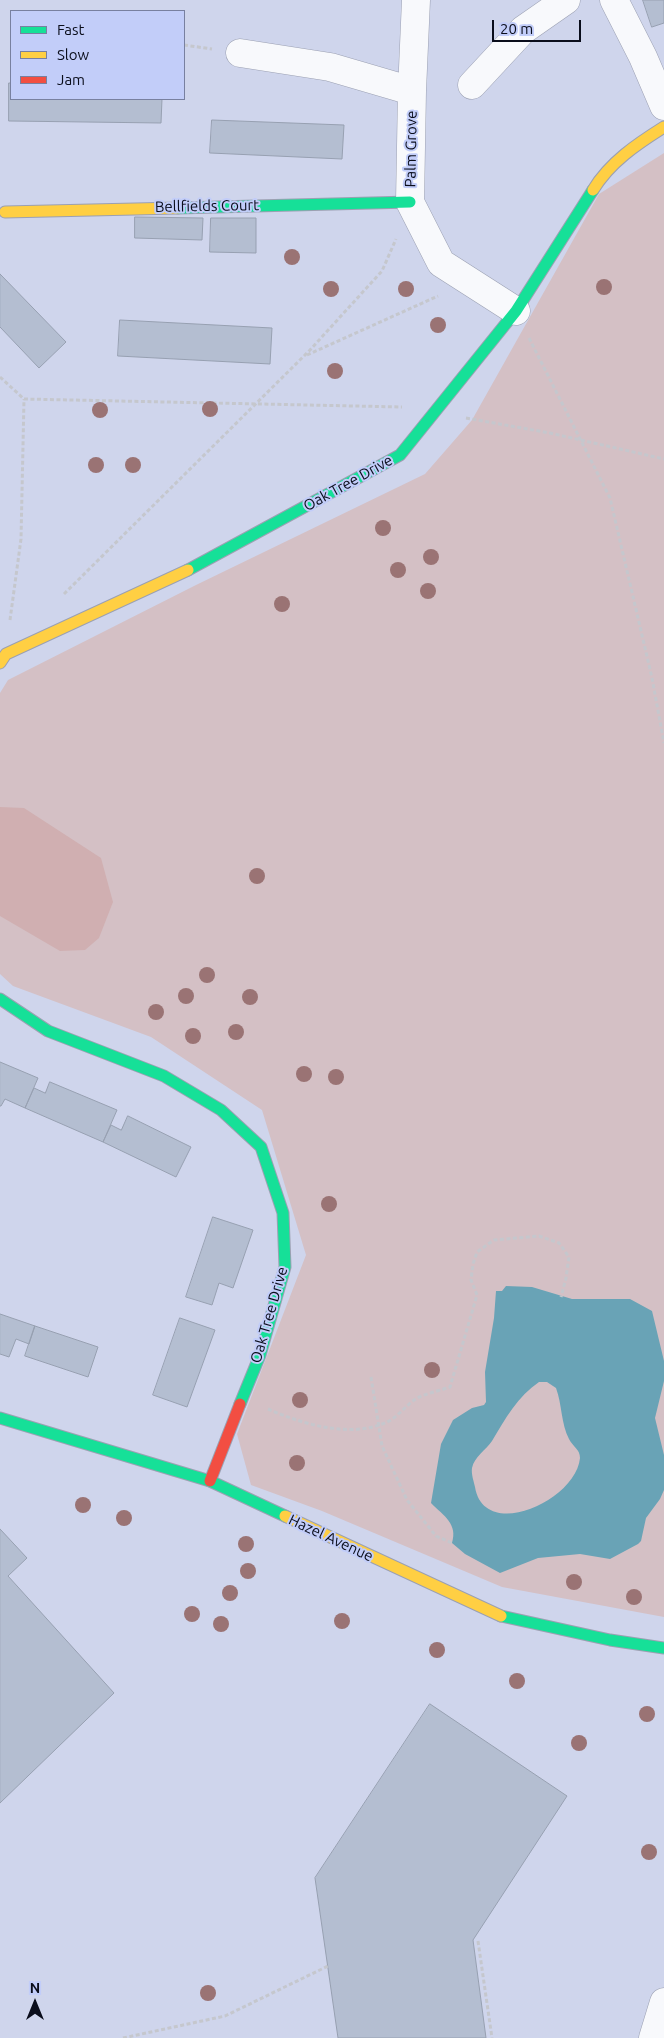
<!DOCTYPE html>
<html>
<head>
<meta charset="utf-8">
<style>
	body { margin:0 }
	#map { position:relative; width:664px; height:2038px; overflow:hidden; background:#cfd5ec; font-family:Ubuntu,sans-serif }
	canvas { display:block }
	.legend { position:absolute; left:10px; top:10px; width:175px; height:90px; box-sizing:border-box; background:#c2cdf9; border:1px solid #7880a0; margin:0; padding:6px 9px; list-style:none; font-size:15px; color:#0a0d1b }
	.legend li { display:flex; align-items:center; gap:10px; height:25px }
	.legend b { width:25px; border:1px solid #7880a0 }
	.north { position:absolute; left:10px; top:1978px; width:50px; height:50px; -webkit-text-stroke:4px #c2cdf9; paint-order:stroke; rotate:0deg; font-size:14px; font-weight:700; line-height:20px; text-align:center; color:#0a0d1b }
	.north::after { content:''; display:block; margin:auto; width:18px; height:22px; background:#0a0d1b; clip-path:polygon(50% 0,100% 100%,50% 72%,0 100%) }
	.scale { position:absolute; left:492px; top:20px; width:89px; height:22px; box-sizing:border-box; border:2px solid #0a0d1b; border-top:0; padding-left:6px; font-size:15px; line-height:18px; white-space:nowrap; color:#0a0d1b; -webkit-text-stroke:4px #c2cdf9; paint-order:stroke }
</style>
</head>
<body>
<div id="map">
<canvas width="664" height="2038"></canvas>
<ul class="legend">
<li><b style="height:6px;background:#16e098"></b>Fast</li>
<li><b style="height:6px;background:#ffcf43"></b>Slow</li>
<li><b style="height:6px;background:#f24e42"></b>Jam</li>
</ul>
<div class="north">N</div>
<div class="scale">20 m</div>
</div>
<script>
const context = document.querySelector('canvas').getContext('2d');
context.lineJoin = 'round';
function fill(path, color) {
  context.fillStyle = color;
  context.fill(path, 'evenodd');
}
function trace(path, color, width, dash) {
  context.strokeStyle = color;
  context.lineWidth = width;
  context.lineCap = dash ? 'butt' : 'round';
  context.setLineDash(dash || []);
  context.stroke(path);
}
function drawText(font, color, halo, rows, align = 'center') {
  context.font = font + ' Ubuntu,sans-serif';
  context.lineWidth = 4;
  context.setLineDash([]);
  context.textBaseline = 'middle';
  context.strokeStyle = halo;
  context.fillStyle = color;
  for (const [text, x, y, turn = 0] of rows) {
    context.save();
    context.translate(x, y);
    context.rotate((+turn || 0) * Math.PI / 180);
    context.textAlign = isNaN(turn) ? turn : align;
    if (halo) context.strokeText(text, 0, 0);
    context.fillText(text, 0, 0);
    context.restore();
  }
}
fill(new Path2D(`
	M 664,153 L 664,1617 L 502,1587 L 322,1511 L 251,1485 L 237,1434 L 306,1255 L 262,1110 L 151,1037 L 13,986 L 0,974 L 0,693 L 8,680 L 196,585 L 425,474 L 472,420 L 599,194 Z`), '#d4c0c5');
fill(new Path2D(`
	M 0,807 L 24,808 L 101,858 L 113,902 L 99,938 L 85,950 L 60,951 L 0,916 Z`), '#d0afb1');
fill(new Path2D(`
	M 506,1286 L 532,1287 L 572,1299 L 630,1299 L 652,1311 L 664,1361 L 664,1381 L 655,1418 L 664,1455 L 664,1490 L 660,1499 L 646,1518 L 641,1541 L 638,1544 L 610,1559 L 580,1554 L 538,1558 L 500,1573 L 465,1554 L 452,1543 C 458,1524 444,1516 431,1503 L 441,1444 L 453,1420 L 472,1408 L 484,1405 L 486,1402 L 485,1372 L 494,1318 L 496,1291 L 502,1291 ZM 539,1382 L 547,1382 L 556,1388 C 562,1404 561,1424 569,1439 C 573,1447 580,1449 580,1458 C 576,1501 484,1542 475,1487 C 474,1482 471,1474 472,1468 C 474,1457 486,1450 492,1441 C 505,1419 518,1396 539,1382 Z`), '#69a3b6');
const building = new Path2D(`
	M 643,0 L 664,0 L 664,23 L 652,27 Z
	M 9,83 L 11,83 L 11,99 L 162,99 L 161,123 L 9,121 Z
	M 212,120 L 344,125 L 342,159 L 210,153 Z
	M 135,217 L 203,218 L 202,240 L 135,238 Z
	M 211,218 L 256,218 L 256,253 L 210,252 Z
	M 0,274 L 66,342 L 39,368 L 0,327 Z
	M 120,320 L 272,328 L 270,364 L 118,356 Z
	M 0,1062 L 38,1078 L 25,1108 L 5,1099 L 1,1106 L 0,1106 Z
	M 50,1082 L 117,1110 L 103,1142 L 25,1108 L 34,1088 L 45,1093 Z
	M 128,1116 L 191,1147 L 176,1177 L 103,1142 L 111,1125 L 121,1130 Z
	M 213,1217 L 253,1230 L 233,1288 L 219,1283 L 212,1305 L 186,1297 Z
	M 0,1314 L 35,1326 L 29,1344 L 16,1339 L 9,1357 L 0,1354 Z
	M 180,1318 L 215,1330 L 187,1407 L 153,1395 Z
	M 35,1326 L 98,1347 L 88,1377 L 25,1356 Z
	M 0,1529 L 27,1558 L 8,1576 L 114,1693 L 0,1803 Z
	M 430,1704 L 567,1796 L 473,1940 L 486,2038 L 338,2038 L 315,1878 Z`);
fill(building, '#b4bed1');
trace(building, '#97a0b1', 1);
const street = new Path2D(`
	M 416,0 L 412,91 L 410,202 L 441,263 L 516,311
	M 614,0 L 643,57 L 664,106
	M 240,53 L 330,67 L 412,91
	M 472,85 L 523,30 L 566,0
	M 653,2038 L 664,2002`);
const fast = new Path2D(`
	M 178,208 L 410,202
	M 188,570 L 400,455 L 516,311 L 593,190
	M 0,999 L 48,1031 L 164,1076 L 221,1110 L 261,1147 L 283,1213 L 285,1267 L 260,1355 L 240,1404
	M 0,1418 L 210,1481 L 285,1516
	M 501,1616 L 610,1640 L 664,1648`);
const slow = new Path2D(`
	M 593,190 C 610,162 637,144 664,127
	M 5,212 L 178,208
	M 0,663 L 6,654 L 188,570
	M 285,1516 L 501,1616`);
const jam = new Path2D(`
	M 210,1481 L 240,1404`);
trace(street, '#9ba0b2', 29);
trace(fast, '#9ba0b2', 13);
trace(slow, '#9ba0b2', 13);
trace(jam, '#9ba0b2', 13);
trace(new Path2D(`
	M 184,45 L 212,49
	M 529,338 L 610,498 L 652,678 L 664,743
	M 307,355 L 438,296
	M 0,377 L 24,399 L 402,407
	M 466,418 L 550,433 L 664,459
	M 64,594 L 310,350 L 382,271 L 396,239
	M 10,620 L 21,539 L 24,399
	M 371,1377 L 382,1446 L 407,1500 L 436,1536 L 452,1543
	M 268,1409 C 302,1424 351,1439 387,1422 C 398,1417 406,1405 417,1398 C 427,1393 439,1391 450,1387 L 477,1295 L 471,1280 L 473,1264 L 477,1252 L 494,1240 L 539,1236 L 559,1243 L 569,1257 L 566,1278 L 561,1297
	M 478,1941 L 492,2038
	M 123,2038 L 225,2016 L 328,1966`), '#c5c7cd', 3, [4, 2.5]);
trace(street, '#f8f9fc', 28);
trace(fast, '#16e098', 11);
trace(slow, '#ffcf43', 11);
trace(jam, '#f24e42', 11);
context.fillStyle = '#9a7374';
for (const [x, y] of [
	[292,257],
	[604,287],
	[331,289],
	[406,289],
	[438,325],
	[335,371],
	[210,409],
	[100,410],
	[96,465],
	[133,465],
	[383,528],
	[431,557],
	[398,570],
	[428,591],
	[282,604],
	[257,876],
	[207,975],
	[186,996],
	[250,997],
	[156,1012],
	[236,1032],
	[193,1036],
	[304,1074],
	[336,1077],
	[329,1204],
	[432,1370],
	[300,1400],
	[297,1463],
	[83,1505],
	[124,1518],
	[246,1544],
	[248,1571],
	[574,1582],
	[230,1593],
	[634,1597],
	[192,1614],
	[342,1621],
	[221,1624],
	[437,1650],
	[517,1681],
	[647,1714],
	[579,1743],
	[649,1852],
	[208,1993]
]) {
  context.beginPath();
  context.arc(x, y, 8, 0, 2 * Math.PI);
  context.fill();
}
drawText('15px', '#0a0d1b', '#c2cdf9', [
	["Palm Grove",411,149,-89],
	["Bellfields Court",207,206,-1],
	["Oak Tree Drive",348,483,-29],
	["Oak Tree Drive",269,1315,-74],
	["Hazel Avenue",331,1538,25]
]);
</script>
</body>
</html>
